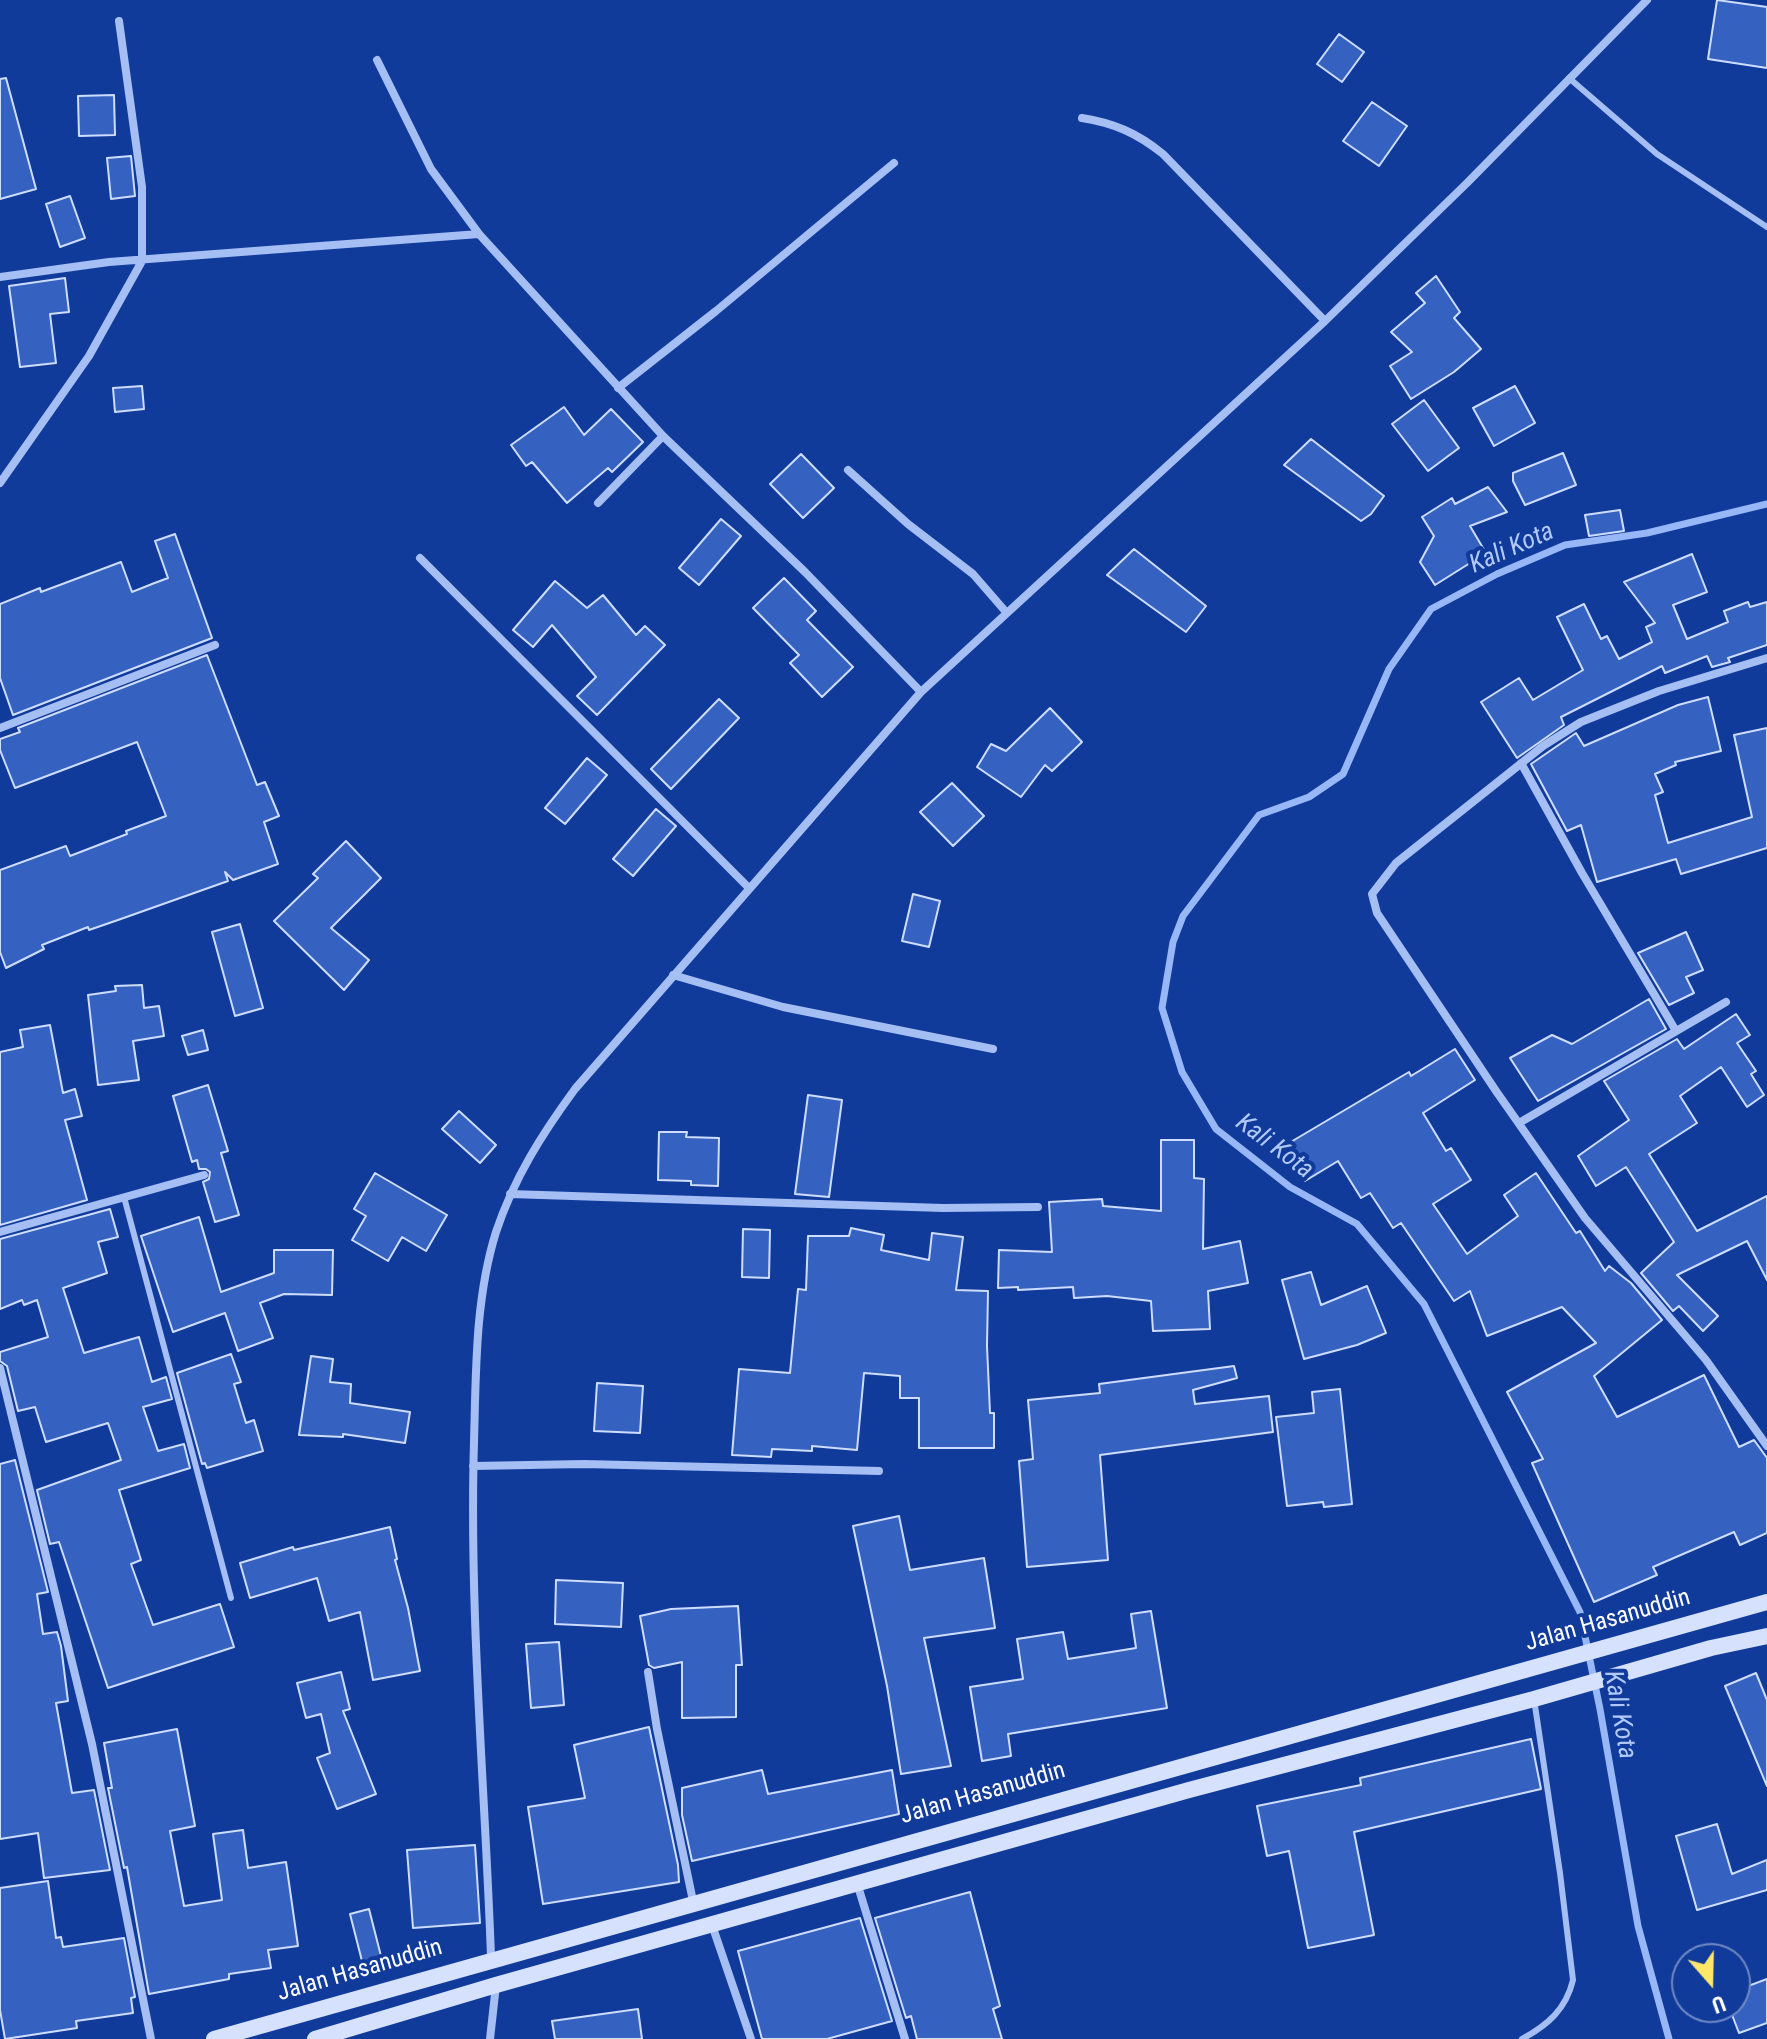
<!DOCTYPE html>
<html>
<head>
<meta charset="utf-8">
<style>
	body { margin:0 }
	#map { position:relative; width:1767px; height:2039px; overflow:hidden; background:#113b9b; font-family:"Roboto Condensed",sans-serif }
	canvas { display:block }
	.north { position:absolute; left:1671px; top:1943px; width:80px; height:80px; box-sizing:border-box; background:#113b9b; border:2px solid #7089c3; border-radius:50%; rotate:160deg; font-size:22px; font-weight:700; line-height:32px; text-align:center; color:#fff }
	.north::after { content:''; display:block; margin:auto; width:28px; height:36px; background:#ffe868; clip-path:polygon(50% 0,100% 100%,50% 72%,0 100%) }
</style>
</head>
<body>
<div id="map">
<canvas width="1767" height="2039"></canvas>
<div class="north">U</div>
</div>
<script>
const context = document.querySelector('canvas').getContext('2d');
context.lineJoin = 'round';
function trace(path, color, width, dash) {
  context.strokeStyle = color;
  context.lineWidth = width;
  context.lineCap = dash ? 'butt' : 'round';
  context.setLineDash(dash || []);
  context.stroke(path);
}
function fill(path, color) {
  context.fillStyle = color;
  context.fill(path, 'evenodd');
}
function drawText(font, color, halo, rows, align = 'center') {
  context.font = font + ' "Roboto Condensed",sans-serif';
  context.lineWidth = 8;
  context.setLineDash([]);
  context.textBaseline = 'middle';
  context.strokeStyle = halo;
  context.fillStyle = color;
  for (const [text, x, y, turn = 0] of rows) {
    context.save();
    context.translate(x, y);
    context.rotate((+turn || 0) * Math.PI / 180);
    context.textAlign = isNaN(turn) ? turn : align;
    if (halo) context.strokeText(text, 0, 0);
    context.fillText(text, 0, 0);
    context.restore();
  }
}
trace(new Path2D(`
	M 1669,2039 L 1638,1926 L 1600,1709 L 1580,1612 L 1424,1304 L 1357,1224 L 1290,1187 L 1216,1129 L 1182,1072 L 1162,1008 L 1173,942 L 1183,916 L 1259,815 L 1309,797 L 1343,774 L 1389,669 L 1431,609 L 1497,574 L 1565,545 L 1647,533 L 1767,504`), '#97b7f7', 7);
const building = new Path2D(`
	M 1717,0 L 1767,7 L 1767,68 L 1708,59 Z
	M 1339,34 L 1364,52 L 1342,82 L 1317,64 Z
	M 6,78 L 36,189 L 0,199 L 0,79 Z
	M 114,95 L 115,135 L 79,136 L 78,96 Z
	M 1372,102 L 1407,126 L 1379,166 L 1343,141 Z
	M 131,156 L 135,196 L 111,199 L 107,158 Z
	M 70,196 L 85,238 L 60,247 L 46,204 Z
	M 1436,276 L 1460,312 L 1454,318 L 1481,349 L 1454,372 L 1411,399 L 1390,366 L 1412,352 L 1391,332 L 1425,303 L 1416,293 Z
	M 65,278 L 69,312 L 50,314 L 56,363 L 20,367 L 9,286 Z
	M 142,386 L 144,409 L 115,412 L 113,388 Z
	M 1515,386 L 1535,423 L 1494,446 L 1473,408 Z
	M 1424,400 L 1459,448 L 1428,471 L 1392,424 Z
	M 564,407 L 584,435 L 611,409 L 643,442 L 612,472 L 608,468 L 567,503 L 532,462 L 526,466 L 511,445 Z
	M 1311,439 L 1384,496 L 1371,514 L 1361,521 L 1284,465 Z
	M 1563,453 L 1576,485 L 1525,505 L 1513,481 L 1513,473 Z
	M 801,454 L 834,488 L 803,518 L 770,484 Z
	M 1488,487 L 1507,512 L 1470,526 L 1486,553 L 1435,585 L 1420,562 L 1434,536 L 1422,517 L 1452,498 L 1455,504 Z
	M 1620,510 L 1624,531 L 1589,536 L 1585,515 Z
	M 721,519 L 741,536 L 699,585 L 679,568 Z
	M 175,534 L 212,638 L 13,715 L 0,678 L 0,604 L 40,588 L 41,592 L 121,562 L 132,592 L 152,584 L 168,578 L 155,541 Z
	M 1134,549 L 1206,606 L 1186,632 L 1107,575 Z
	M 1692,554 L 1707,592 L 1673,605 L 1687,639 L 1728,622 L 1724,611 L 1748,602 L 1750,607 L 1767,602 L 1767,645 L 1728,658 L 1730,662 L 1712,667 L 1707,656 L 1665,673 L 1662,666 L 1561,717 L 1564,725 L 1517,758 L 1481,702 L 1519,678 L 1533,700 L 1583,670 L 1557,617 L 1584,604 L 1601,639 L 1607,636 L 1619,659 L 1652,642 L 1646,627 L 1655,623 L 1624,582 Z
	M 784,578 L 816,611 L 807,620 L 853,667 L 822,697 L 790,663 L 799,655 L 753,608 Z
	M 555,581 L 587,608 L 603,595 L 636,635 L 645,626 L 665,645 L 597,715 L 577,696 L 596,677 L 552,625 L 533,647 L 513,630 Z
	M 207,655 L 257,785 L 265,782 L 279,816 L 264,822 L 278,864 L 233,880 L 225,872 L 228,881 L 118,920 L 89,930 L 88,927 L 42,945 L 44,949 L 6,968 L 0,952 L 0,870 L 66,846 L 70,856 L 127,834 L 126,831 L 166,816 L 137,742 L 15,788 L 0,750 L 0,739 L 20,732 L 18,728 Z
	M 1708,697 L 1721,751 L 1675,762 L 1676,765 L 1655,774 L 1663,792 L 1655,795 L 1668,843 L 1752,817 L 1734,735 L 1767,728 L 1767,848 L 1681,874 L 1676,859 L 1597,882 L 1581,825 L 1567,831 L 1531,764 L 1576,733 L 1584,746 L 1678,705 Z
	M 719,699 L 739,718 L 671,789 L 651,769 Z
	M 1050,708 L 1082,742 L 1052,771 L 1045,765 L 1021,797 L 977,767 L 991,744 L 1006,751 Z
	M 587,758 L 607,775 L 565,824 L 545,808 Z
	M 952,783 L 984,816 L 953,846 L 920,812 Z
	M 656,809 L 676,826 L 633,876 L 613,859 Z
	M 346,841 L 381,878 L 331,928 L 369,960 L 344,990 L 274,921 L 318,878 L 313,874 Z
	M 913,894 L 940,901 L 929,947 L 902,941 Z
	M 240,924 L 263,1008 L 235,1016 L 212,932 Z
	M 1686,932 L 1703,970 L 1686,977 L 1694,993 L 1669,1005 L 1638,953 Z
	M 142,985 L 144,1008 L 159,1006 L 164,1036 L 133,1041 L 139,1080 L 98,1085 L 88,995 L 116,991 L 115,986 Z
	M 1649,999 L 1666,1029 L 1538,1101 L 1510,1058 L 1552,1035 L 1572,1044 Z
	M 1736,1014 L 1750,1035 L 1737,1043 L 1756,1071 L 1751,1074 L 1764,1095 L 1747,1107 L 1721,1067 L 1680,1096 L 1697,1123 L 1649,1154 L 1697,1231 L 1767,1196 L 1767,1280 L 1747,1241 L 1677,1275 L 1718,1316 L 1703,1331 L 1679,1306 L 1673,1311 L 1641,1273 L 1674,1242 L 1626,1167 L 1596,1186 L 1578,1156 L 1629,1120 L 1604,1081 L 1677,1039 L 1684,1049 Z
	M 50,1025 L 63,1093 L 75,1089 L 82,1116 L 65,1120 L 87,1200 L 0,1225 L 0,1052 L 23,1047 L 20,1030 Z
	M 203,1030 L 208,1050 L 188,1055 L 182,1036 Z
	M 1455,1049 L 1475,1080 L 1423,1113 L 1446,1151 L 1451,1148 L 1471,1180 L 1433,1204 L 1467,1254 L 1518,1216 L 1504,1195 L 1536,1173 L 1576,1233 L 1580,1231 L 1605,1271 L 1609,1266 L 1631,1283 L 1662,1320 L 1594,1376 L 1617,1417 L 1704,1375 L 1739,1447 L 1754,1440 L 1767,1458 L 1767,1533 L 1740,1545 L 1734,1532 L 1653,1567 L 1657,1575 L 1594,1602 L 1532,1463 L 1543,1459 L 1507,1392 L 1596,1343 L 1562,1307 L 1487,1336 L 1470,1291 L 1454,1301 L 1401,1223 L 1393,1228 L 1370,1193 L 1361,1198 L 1338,1161 L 1305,1181 L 1284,1146 L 1409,1072 L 1411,1076 Z
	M 208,1085 L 228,1151 L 221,1153 L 239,1215 L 215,1222 L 203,1182 L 209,1179 L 210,1172 L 206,1169 L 199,1169 L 197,1160 L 192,1162 L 173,1096 Z
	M 808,1095 L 842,1100 L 829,1197 L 795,1194 Z
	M 459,1111 L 496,1145 L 480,1163 L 442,1129 Z
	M 659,1132 L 687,1132 L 686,1137 L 719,1138 L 718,1186 L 691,1185 L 691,1181 L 658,1180 Z
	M 1161,1140 L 1194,1140 L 1194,1178 L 1204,1179 L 1203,1249 L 1240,1241 L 1248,1283 L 1208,1291 L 1210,1329 L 1153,1331 L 1151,1301 L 1107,1296 L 1074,1298 L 1073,1287 L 1018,1290 L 1018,1287 L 998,1288 L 999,1250 L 1052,1252 L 1049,1202 L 1102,1199 L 1103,1206 L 1161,1211 Z
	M 375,1173 L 447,1215 L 426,1251 L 402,1237 L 388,1261 L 352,1240 L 366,1216 L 354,1209 Z
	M 110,1209 L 118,1237 L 98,1242 L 107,1273 L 63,1288 L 84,1353 L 139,1337 L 152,1382 L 166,1377 L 172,1399 L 143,1407 L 158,1451 L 184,1444 L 190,1468 L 119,1490 L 141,1560 L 131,1564 L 153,1625 L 220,1604 L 234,1647 L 108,1688 L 59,1542 L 50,1544 L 37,1490 L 121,1460 L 108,1423 L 46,1442 L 35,1407 L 18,1411 L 7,1366 L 0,1361 L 0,1352 L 48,1337 L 37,1300 L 24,1305 L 22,1300 L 0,1309 L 0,1239 Z
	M 199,1217 L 221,1292 L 274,1273 L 274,1250 L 333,1250 L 332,1295 L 284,1294 L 260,1303 L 273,1338 L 238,1351 L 225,1313 L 173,1332 L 141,1236 Z
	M 851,1228 L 884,1235 L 881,1250 L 929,1260 L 932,1233 L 963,1237 L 956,1290 L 988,1291 L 987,1346 L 990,1413 L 994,1413 L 994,1448 L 919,1448 L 919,1398 L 900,1398 L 900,1376 L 864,1373 L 857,1450 L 812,1446 L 812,1451 L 772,1449 L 771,1457 L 732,1455 L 739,1369 L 790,1373 L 798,1289 L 806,1290 L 808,1236 L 849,1236 Z
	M 743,1229 L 770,1230 L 769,1278 L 742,1277 Z
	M 1311,1272 L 1321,1305 L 1367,1286 L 1386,1333 L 1357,1345 L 1304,1359 L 1282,1280 Z
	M 231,1354 L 241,1382 L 234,1384 L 246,1423 L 254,1420 L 263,1451 L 207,1468 L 205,1463 L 202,1464 L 177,1373 Z
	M 311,1356 L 333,1359 L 330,1382 L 351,1384 L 350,1403 L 410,1412 L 405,1443 L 343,1434 L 343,1437 L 299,1435 Z
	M 1234,1366 L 1237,1378 L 1193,1390 L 1195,1404 L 1269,1396 L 1273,1432 L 1100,1455 L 1108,1560 L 1027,1567 L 1019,1461 L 1033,1459 L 1028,1400 L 1100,1393 L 1099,1384 Z
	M 597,1383 L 643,1386 L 640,1433 L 594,1431 Z
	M 1340,1389 L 1352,1504 L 1324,1507 L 1323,1502 L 1287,1506 L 1276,1417 L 1314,1413 L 1312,1392 Z
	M 15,1460 L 48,1592 L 37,1594 L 43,1634 L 57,1632 L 61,1646 L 68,1701 L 56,1703 L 72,1793 L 94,1790 L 110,1870 L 44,1878 L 38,1833 L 0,1839 L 0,1464 Z
	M 899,1516 L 910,1570 L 984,1558 L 995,1628 L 924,1638 L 951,1766 L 901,1774 L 887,1686 L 853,1526 Z
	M 390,1527 L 397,1559 L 395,1560 L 408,1608 L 420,1671 L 373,1680 L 360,1612 L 329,1621 L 317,1578 L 250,1598 L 240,1563 L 293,1547 L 294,1550 Z
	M 556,1580 L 623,1583 L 621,1627 L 555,1624 Z
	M 738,1606 L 742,1665 L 736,1665 L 736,1717 L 682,1718 L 682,1662 L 654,1668 L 649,1665 L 640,1616 L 671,1609 Z
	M 1151,1611 L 1167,1708 L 1008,1734 L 1011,1756 L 982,1761 L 970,1687 L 1023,1679 L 1017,1639 L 1063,1632 L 1068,1659 L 1136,1648 L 1131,1614 Z
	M 559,1642 L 564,1705 L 531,1708 L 526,1644 Z
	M 341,1672 L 350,1709 L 343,1711 L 376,1794 L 337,1809 L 317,1758 L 330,1753 L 321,1714 L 306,1718 L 297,1683 Z
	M 1756,1673 L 1767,1700 L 1767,1786 L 1725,1686 Z
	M 649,1727 L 678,1865 L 679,1882 L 543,1904 L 528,1807 L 585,1798 L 574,1745 Z
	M 177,1729 L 195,1826 L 170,1831 L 184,1906 L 222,1900 L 213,1834 L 243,1830 L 248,1868 L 286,1862 L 298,1946 L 268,1950 L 271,1968 L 229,1974 L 229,1979 L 149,1994 L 127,1867 L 124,1868 L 108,1788 L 112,1788 L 104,1743 Z
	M 1531,1739 L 1541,1789 L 1354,1832 L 1374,1935 L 1308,1948 L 1289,1851 L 1267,1856 L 1257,1806 L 1361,1785 L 1360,1778 Z
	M 762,1770 L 768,1794 L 892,1770 L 899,1814 L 692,1861 L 682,1815 L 682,1788 Z
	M 1717,1824 L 1732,1874 L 1767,1860 L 1767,1890 L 1697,1910 L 1676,1836 Z
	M 475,1845 L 480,1923 L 413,1928 L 407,1850 Z
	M 48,1881 L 56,1938 L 61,1937 L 63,1947 L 124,1938 L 135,1997 L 131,1998 L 133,2013 L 76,2021 L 77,2028 L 5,2039 L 0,2010 L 0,1888 Z
	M 970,1892 L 1000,2006 L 993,2009 L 1002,2039 L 917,2039 L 911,2016 L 906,2018 L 875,1918 Z
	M 369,1909 L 382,1960 L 363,1965 L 350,1914 Z
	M 860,1918 L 892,2021 L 827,2039 L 762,2039 L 738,1951 Z
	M 1767,1979 L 1767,2023 L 1739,2033 L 1729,2007 L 1735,2007 L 1735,1991 Z
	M 638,2009 L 642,2039 L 555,2039 L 552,2021 Z`);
fill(building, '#3561c1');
trace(building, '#ceddfe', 2);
trace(new Path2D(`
	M 1569,78 L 1657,154 L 1767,227
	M 124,1197 L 231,1598
	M 1522,2039 C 1548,2025 1566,2009 1573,1980 L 1560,1873 L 1534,1699`), '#a5bef4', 6);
trace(new Path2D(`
	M 377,60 L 431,169 L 479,234 L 663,436 L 805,572 L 921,692
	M 1082,118 C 1114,123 1137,133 1163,154 L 1325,321
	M 0,277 L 109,262 L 479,234
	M 618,388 L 716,311 L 894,163
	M 848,470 L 908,524 L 973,574 L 1006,612
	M 0,483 L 89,356 L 142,261 L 142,187 L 119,21
	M 598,503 L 663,436
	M 420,558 L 749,888
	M 1767,658 L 1659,691 L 1581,722 L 1543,746 L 1396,863 L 1372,894 L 1377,913 L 1496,1091 L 1585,1218 L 1706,1360 L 1767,1446
	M 0,728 L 215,645
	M 1521,763 L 1582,873 L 1676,1031
	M 673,975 L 783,1007 L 993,1049
	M 1519,1123 L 1726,1002
	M 510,1194 L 943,1208 L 1038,1207
	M 0,1232 L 204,1175
	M 0,1368 L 92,1744 L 151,2039
	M 473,1466 L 584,1464 L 879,1471
	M 648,1672 L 657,1729 L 693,1901
	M 857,1883 L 905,2039
	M 712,1925 L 751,2039
	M 491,1957 C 485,1786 469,1614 474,1442 C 476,1372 475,1299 496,1232 C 514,1178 542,1134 575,1089 L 921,692 L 1325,321 L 1467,183 L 1647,0
	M 490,2039 L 496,1985`), '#a5bef4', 8);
trace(new Path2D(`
	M 214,2039 C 731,1890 1249,1745 1767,1602
	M 315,2039 L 496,1985 L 1189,1790 L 1534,1699 L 1711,1648 L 1767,1636`), '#d5e1fd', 16);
drawText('24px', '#fff', '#113b9b', [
	["Jalan Hasanuddin",1608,1621,-16],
	["Jalan Hasanuddin",983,1794,-16],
	["Jalan Hasanuddin",360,1971,-16]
]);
drawText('italic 26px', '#b2c9fb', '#113b9b', [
	["Kali Kota",1512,549,-24],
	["Kali Kota",1274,1147,37],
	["Kali Kota",1619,1715,80]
]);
</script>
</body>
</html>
